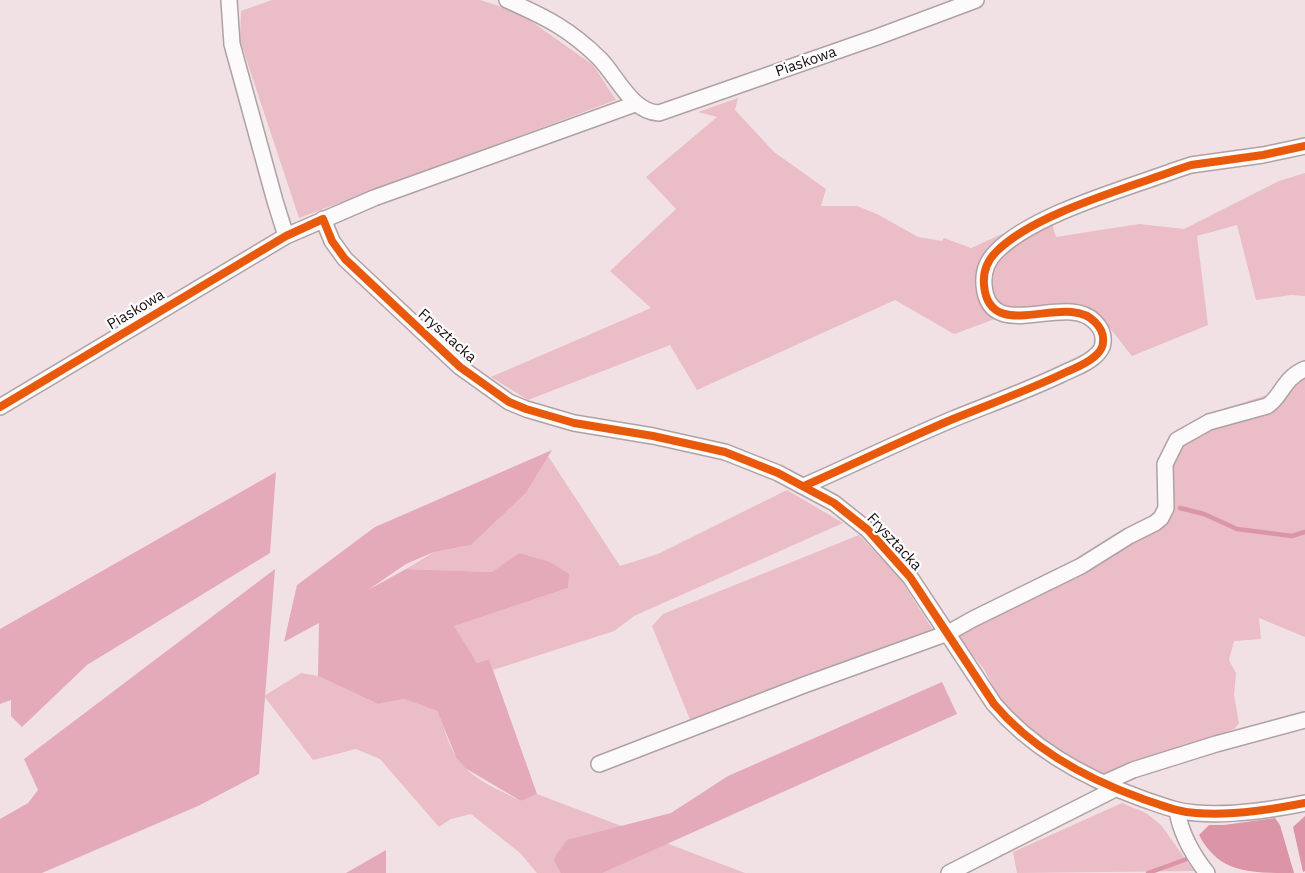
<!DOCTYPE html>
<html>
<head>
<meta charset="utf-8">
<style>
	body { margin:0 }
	canvas { display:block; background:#f1e1e4 }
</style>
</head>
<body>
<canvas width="1305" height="873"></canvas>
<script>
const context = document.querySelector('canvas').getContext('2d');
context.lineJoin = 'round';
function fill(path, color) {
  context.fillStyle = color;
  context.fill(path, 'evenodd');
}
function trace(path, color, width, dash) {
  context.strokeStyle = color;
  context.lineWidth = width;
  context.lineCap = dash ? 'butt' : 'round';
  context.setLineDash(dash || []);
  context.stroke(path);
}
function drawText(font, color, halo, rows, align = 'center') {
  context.font = font + ' "IBM Plex Sans",sans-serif';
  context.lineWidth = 4.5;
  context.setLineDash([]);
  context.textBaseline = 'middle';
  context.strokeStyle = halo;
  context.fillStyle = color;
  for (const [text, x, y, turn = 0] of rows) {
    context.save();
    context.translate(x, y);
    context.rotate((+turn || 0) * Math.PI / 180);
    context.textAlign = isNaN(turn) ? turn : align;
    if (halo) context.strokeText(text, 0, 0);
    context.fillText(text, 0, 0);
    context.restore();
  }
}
fill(new Path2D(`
	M 272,0 L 480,0 L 518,12 L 593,65 L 616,100 L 299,218 L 240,40 L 241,11 Z
	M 738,98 L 735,110 L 774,152 L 826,189 L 821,206 L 857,206 L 877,214 L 918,237 L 942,241 L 944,238 L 971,248 L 1049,213 L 1056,237 L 1139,224 L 1184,229 L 1279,181 L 1305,173 L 1305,296 L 1291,295 L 1256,300 L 1237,225 L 1197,236 L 1208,325 L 1132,356 C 1123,345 1103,317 1092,311 C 1055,290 990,322 954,334 L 895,300 L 697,390 L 670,345 L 528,400 L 491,377 L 651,308 L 610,271 L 676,209 L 646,177 L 717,117 L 698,112 Z
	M 1305,364 L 1305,637 L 1259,618 L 1261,639 L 1234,641 L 1229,660 L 1236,673 L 1234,695 L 1239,723 L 1234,729 L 1103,775 L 1037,736 L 1002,704 L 984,669 L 955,635 L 1159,513 L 1160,488 L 1157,461 L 1174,432 L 1205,415 L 1267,395 L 1286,374 Z
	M 548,456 L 620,566 L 658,554 L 787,490 L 843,523 L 634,616 L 614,631 L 493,670 L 489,659 L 477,663 L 453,626 L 568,588 L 519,553 L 493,572 L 406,569 L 434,552 L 471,545 L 526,493 Z
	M 859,535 L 899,577 L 933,630 L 691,722 L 652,626 L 663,614 Z
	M 301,673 L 318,676 L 378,704 L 404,699 L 437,711 C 444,726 448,746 458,759 C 472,780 500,790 521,801 L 537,794 L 745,873 L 537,873 L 520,853 L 471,814 L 451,819 L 439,827 L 380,759 L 356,749 L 313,760 L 264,696 Z
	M 1122,803 L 1146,813 L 1161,825 L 1194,871 L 1017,873 L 1013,852 Z`), '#eabdc7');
fill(new Path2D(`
	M 552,450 L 526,493 L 471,545 L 434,552 L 406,564 L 368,590 L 406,569 L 492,572 L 519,553 L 550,562 L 569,574 L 568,588 L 454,626 L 477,663 L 489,659 L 537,794 L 521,801 L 465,768 L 456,757 L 437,711 L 404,699 L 378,704 L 318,676 L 319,623 L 284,642 L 297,585 L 375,527 Z
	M 276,472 L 270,553 L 87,665 L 22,727 L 11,716 L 11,700 L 0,704 L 0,629 Z
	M 275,569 L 259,774 L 198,806 L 42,873 L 0,873 L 0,819 L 28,803 L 38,790 L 24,759 Z
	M 942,682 L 957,714 L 602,873 L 561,873 L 554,861 L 556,855 L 567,840 L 671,813 L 728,776 Z
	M 386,850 L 386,873 L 346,873 Z`), '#e4aab9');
fill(new Path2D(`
	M 1305,816 L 1305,871 L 1303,872 L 1293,827 Z
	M 1275,818 L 1280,825 L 1294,873 C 1248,873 1219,873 1199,835 L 1209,825 L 1224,825 Z`), '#db95a7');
trace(new Path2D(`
	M 1180,508 L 1204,514 L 1237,529 L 1292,536 L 1305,532
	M 1148,873 L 1187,859`), '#db95a7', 4.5);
const minor = new Path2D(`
	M 229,0 L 232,44 L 275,201 L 286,236
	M 507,0 C 545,17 570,29 600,59 C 618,78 632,112 659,113 L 877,37 L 976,0
	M 323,219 L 332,241 L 345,259 L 460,367 L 509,402 L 526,409 L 574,423 L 653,436 L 725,452 L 778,473 L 834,503 L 868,530 L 910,577 L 994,704 C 1033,750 1087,779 1143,799 C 1161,805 1177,812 1196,813 C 1232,816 1270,810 1305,803
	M 0,407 L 286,236 L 374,198 L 635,104
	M 804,486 C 854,464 903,440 953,419 C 990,404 1026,391 1062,374 C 1072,369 1085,365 1094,357 C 1098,354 1103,348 1103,342 C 1104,334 1100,327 1095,322 C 1067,291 989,346 984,285 C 983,273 987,261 996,252 C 1033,214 1125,189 1176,170 L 1191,165 L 1263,155 L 1305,146
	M 599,764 L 804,685 L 948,633 L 973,619 L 1081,566 L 1129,536 L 1155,523 L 1161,518 L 1166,508 L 1165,464 L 1177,440 L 1209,422 L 1267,406 C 1282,397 1282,379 1305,369
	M 1104,783 L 1133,770 L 1216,744 L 1305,720
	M 1177,811 C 1181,834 1192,854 1207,873
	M 949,873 L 1115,789`);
trace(minor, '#aea2a5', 18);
trace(minor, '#fdfafb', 15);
trace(new Path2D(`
	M 0,407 L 286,236 L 323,219 L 332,241 L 345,259 L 460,367 L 509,402 L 526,409 L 574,423 L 653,436 L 725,452 L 778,473 L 834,503 L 868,530 L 910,577 L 994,704 C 1033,750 1087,779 1143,799 C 1161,805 1177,812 1196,813 C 1232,816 1270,810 1305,803
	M 804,486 C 854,464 903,440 953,419 C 990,404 1026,391 1062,374 C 1072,369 1085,365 1094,357 C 1098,354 1103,348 1103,342 C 1104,334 1100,327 1095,322 C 1067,291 989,346 984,285 C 983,273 987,261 996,252 C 1033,214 1125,189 1176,170 L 1191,165 L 1263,155 L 1305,146`), '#e8590c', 8);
drawText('15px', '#160d0f', '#fff', [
	["Piaskowa",806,62,-19],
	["Piaskowa",136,310,-31],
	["Frysztacka",447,336,42],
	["Frysztacka",894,542,47]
]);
</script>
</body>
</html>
